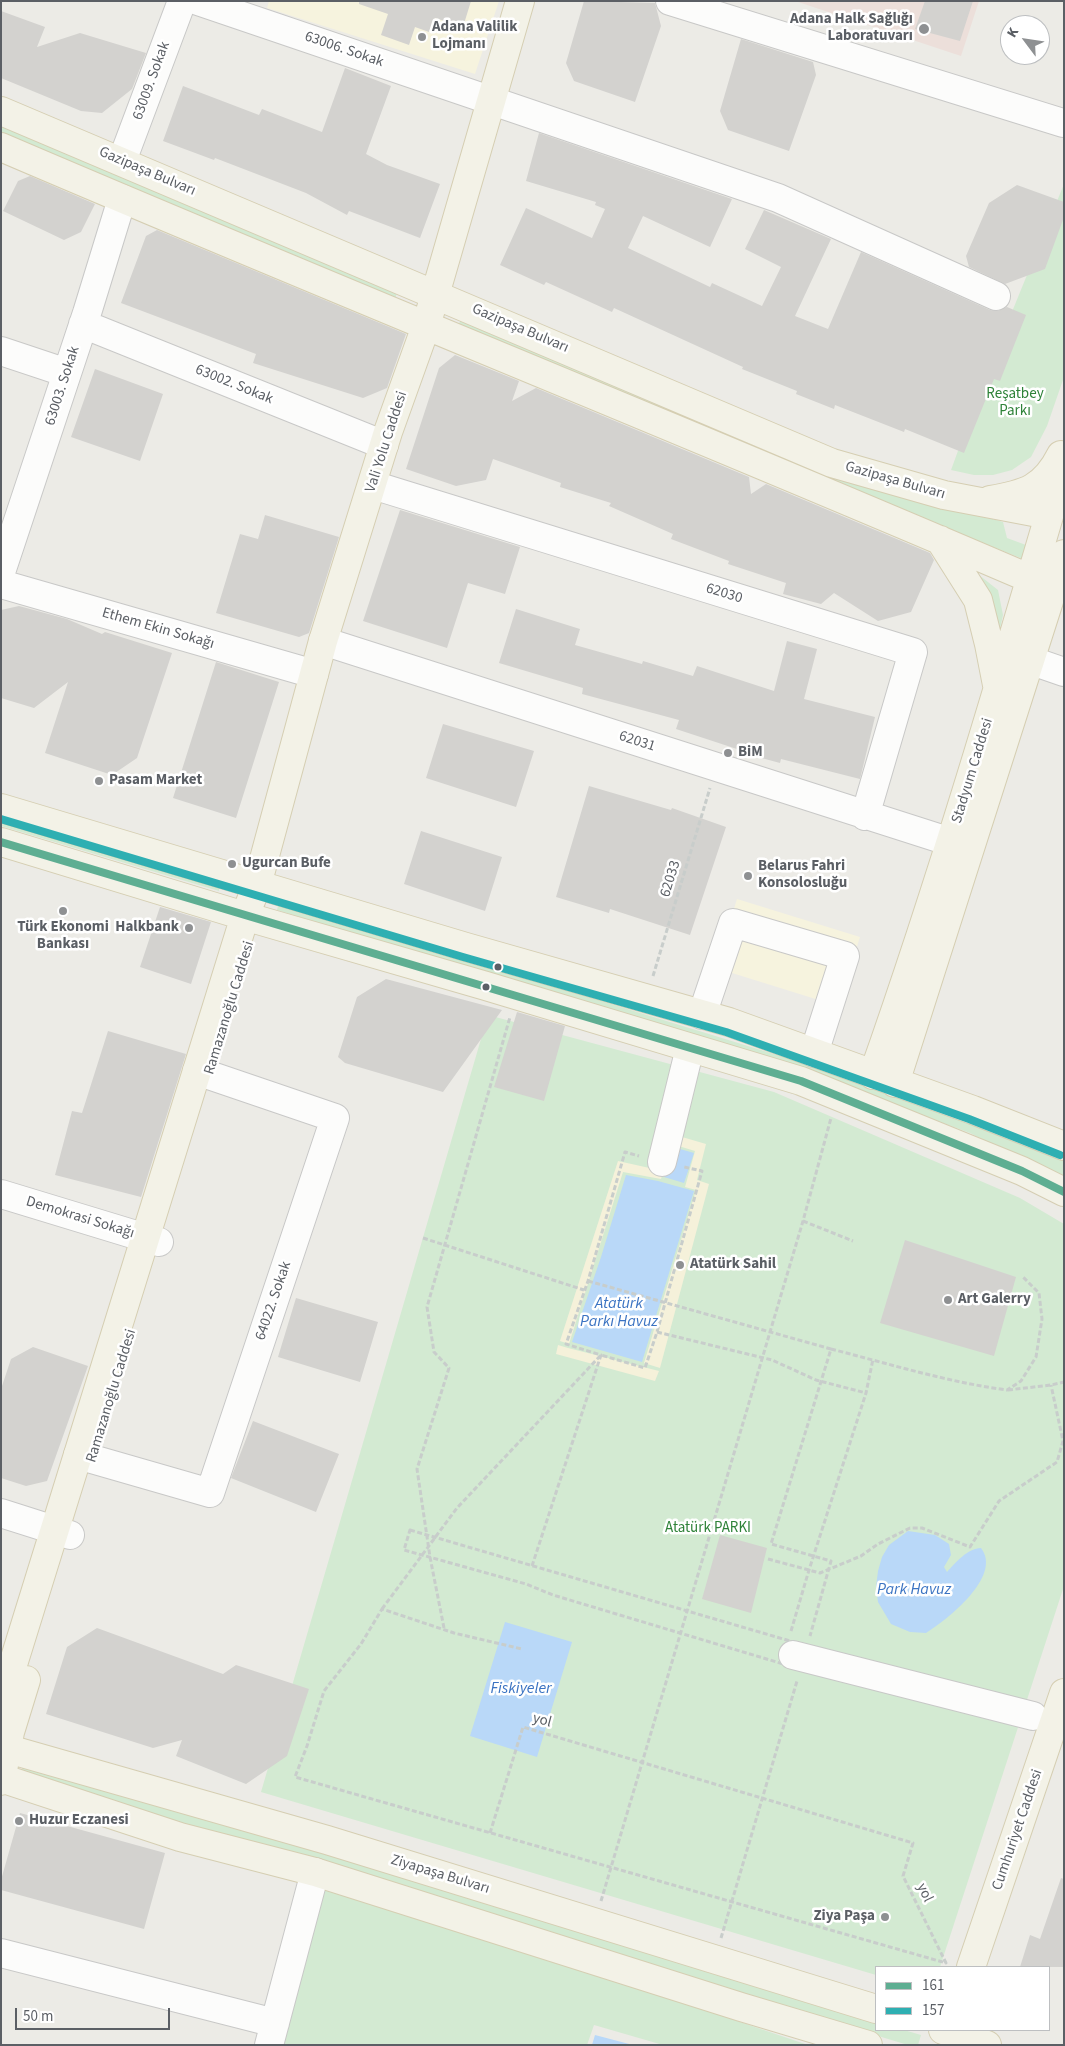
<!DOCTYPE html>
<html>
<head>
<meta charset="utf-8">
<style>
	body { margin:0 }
	#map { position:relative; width:1065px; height:2046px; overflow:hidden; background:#ecebe6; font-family:"Source Sans 3",sans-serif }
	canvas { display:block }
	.frame { position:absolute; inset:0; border:2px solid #5b5f65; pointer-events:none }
	.legend { position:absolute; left:875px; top:1966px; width:175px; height:65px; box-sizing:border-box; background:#fff; border:1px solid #bdbfc1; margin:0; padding:6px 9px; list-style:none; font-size:15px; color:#5b5f65 }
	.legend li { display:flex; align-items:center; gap:10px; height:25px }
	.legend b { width:25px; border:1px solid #bdbfc1 }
	.north { position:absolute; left:1000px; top:15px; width:50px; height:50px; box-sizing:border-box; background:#fff; border:1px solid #bdbfc1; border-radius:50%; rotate:301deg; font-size:14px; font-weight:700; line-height:20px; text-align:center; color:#5b5f65 }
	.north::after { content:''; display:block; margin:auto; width:18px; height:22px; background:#8e9092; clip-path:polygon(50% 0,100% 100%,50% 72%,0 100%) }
	.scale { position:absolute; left:15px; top:2008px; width:155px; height:22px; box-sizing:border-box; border:2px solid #5b5f65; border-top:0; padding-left:6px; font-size:15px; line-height:18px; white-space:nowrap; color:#5b5f65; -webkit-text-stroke:4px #fff; paint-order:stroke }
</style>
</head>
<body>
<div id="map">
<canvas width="1065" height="2046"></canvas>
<div class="frame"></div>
<ul class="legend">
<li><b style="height:6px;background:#5eae92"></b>161</li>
<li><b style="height:6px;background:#2eafb2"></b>157</li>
</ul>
<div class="north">K</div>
<div class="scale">50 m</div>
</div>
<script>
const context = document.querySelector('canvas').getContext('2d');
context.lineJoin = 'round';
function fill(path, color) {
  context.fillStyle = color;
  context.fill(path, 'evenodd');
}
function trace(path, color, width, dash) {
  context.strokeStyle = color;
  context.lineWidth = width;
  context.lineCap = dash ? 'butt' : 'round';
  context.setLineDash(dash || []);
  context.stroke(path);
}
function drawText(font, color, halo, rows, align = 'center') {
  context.font = font + ' "Source Sans 3",sans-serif';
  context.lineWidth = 5;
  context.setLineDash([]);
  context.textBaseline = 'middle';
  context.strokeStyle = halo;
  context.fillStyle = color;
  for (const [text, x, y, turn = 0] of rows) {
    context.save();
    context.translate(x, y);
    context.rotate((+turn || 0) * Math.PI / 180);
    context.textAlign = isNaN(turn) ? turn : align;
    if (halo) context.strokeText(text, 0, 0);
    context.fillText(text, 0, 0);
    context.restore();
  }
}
fill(new Path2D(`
	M 269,1 L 499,1 L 475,74 L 267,8 Z
	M 737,899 L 860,937 L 838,1006 L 716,968 Z`), '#f6f3de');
fill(new Path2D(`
	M 795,1 L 979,1 L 961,56 Z`), '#ecdfda');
fill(new Path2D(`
	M 1,124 L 397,292 L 395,300 L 306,260 L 1,134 Z
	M 1064,184 L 1064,377 L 1047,426 L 1031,457 L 1012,470 L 993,475 L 974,475 L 951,470 L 981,388 Z
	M 461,319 L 828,471 L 1003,522 L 1007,538 L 1026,545 L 1023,559 L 826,480 L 458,326 Z
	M 960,560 L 998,590 L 1003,615 L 997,642 Z
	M 1,818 L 219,883 L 219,891 L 1,826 Z
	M 279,902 L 787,1058 L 1064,1155 L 1064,1181 L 970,1133 L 784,1064 L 277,910 Z
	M 488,1015 L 774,1092 L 1020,1198 L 1064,1224 L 1064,1586 L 940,1967 L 876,1967 L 876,1975 L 261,1792 Z
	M 23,1764 L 458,1891 L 876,2021 L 876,2030 L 904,2030 L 921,2035 L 918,2045 L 908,2045 L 20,1777 Z
	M 298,1882 L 528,1950 L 808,2045 L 663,2045 L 594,2025 L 587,2045 L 266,2045 Z`), '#d3ead2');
fill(new Path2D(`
	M 665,1132 L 706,1144 L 697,1180 L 709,1184 L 660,1368 L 644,1363 L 696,1190 L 685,1187 L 695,1151 L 672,1144 L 661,1179 L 623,1172 L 569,1344 L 560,1341 L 618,1161 L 654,1169 Z
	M 558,1345 L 568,1348 L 659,1371 L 655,1381 L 556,1354 Z`), '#f5f1da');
fill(new Path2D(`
	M 673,1147 L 694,1153 L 684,1183 L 664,1177 Z
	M 626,1175 L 658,1181 L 694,1191 L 642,1362 L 572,1342 L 601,1257 Z
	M 908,1531 L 935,1535 L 949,1544 L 951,1555 L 944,1567 L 947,1572 C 955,1563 968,1548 981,1548 C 1003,1576 947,1620 926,1633 L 910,1632 L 891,1624 L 878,1602 L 876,1587 L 878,1571 L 882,1557 L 889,1545 Z
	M 505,1622 L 572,1642 L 537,1757 L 470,1736 Z
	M 595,2035 L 633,2045 L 592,2045 Z`), '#b9d8f8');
fill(new Path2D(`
	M 359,1 L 471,1 L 463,27 L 435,18 L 429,32 L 415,27 L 409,45 L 381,35 L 388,14 L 359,4 Z
	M 584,1 L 655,3 L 661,26 L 635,102 L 574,81 L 566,63 Z
	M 925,1 L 973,1 L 960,41 L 915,29 Z
	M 1,11 L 45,27 L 37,47 L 80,33 L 146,53 L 132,89 L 102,113 L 81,111 L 1,78 Z
	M 741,39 L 813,62 L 816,75 L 789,151 L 728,130 L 720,111 Z
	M 345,68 L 391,86 L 366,154 L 387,165 L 440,184 L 420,238 L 349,211 L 347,215 L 306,193 L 215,158 L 214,160 L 163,141 L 183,86 L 259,115 L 262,109 L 322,132 Z
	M 539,133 L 732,199 L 710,247 L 643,216 L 628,248 L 710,287 L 712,283 L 762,306 L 781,267 L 745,249 L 764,210 L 831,239 L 795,316 L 828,329 L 861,252 L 990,310 L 998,311 L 1007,307 L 1026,315 L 1000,381 L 994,379 L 964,453 L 905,429 L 904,432 L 835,405 L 834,409 L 796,394 L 797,391 L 742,369 L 743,367 L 614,308 L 612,312 L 546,282 L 544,285 L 500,265 L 526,208 L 592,238 L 605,209 L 595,205 L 596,202 L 526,181 Z
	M 30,176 L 95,204 L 81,232 L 64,240 L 3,211 L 18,181 Z
	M 1017,185 L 1064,202 L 1064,217 L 1045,269 L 1005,284 L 969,267 L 966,256 L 989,203 Z
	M 157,230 L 406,334 L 387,388 L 363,398 L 253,363 L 256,354 L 121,303 L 146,236 Z
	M 455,355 L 519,381 L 512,401 L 536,388 L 749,477 L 751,494 L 766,484 L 930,553 L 934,560 L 911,612 L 878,621 L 834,593 L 821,604 L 783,594 L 786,583 L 728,564 L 729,561 L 671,539 L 673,534 L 609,506 L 611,503 L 560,487 L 561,483 L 493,459 L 486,480 L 456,486 L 406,469 L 439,368 Z
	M 95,369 L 163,394 L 140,461 L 71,437 Z
	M 400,510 L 520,547 L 505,594 L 468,583 L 447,648 L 363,621 Z
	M 265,515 L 339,537 L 309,633 L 299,637 L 216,613 L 240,534 L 258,539 Z
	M 19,606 L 67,619 L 102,634 L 105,632 L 172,653 L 137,758 L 112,775 L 45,753 L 68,682 L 34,708 L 1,698 L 1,610 Z
	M 516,609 L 580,629 L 575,645 L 642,664 L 643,661 L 693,676 L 697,666 L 774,691 L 787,641 L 817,649 L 804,699 L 875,717 L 860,779 L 781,759 L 780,763 L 743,753 L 743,751 L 676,729 L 679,720 L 582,694 L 583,688 L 499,663 Z
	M 216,662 L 279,682 L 236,818 L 173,798 Z
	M 443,724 L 534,751 L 516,807 L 426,778 Z
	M 589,786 L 671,810 L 672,808 L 726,827 L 690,935 L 610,909 L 609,913 L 556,897 Z
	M 421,831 L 502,857 L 485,911 L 404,884 Z
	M 160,907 L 211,922 L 191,984 L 140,967 Z
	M 386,979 L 502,1010 L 443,1092 L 345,1063 L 338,1057 L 357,997 Z
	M 517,1012 L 565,1026 L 544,1101 L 494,1087 Z
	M 108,1031 L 186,1054 L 141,1197 L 55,1175 L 72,1111 L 82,1113 Z
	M 905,1240 L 1016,1277 L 994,1356 L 880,1323 Z
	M 296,1298 L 378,1322 L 360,1382 L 278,1357 Z
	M 33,1347 L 88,1366 L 47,1481 L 26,1486 L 1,1478 L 1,1389 L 11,1359 Z
	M 253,1421 L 339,1454 L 316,1512 L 231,1478 Z
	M 720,1535 L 767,1548 L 751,1613 L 702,1599 Z
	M 97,1628 L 223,1674 L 236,1665 L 309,1689 L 287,1756 L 246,1784 L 176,1756 L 182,1740 L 153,1748 L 46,1714 L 67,1647 Z
	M 20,1813 L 165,1853 L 144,1929 L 1,1890 L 1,1880 Z
	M 1061,1878 L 1064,1879 L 1064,1967 L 1020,1967 L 1030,1935 L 1040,1939 Z`), '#d3d2cf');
const minor = new Path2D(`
	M 198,1 L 778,198 L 996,296
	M 670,1 L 1063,123
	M 122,161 L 182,1
	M 83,324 L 384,445
	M 1,351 L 67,373
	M 373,485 L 913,652 L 865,816
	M 1,572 L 87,313 L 122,199
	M 1,584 L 314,674
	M 323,641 L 951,842
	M 1009,653 L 1064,672
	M 702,1015 L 733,923 L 845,956 L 814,1053
	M 662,1162 L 687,1060
	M 1,1194 L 159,1242
	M 78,1455 L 210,1493 L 335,1118 L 197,1071
	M 1,1513 L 70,1535
	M 793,1655 L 1033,1716
	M 1,1953 L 275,2023
	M 269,2045 L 315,1872`);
const major = new Path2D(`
	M 1,111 L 832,463 L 944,495 L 1049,515
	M 1,147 C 344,294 689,432 1031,579
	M 990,500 C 1025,494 1044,489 1061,455
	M 940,540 L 978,600 L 989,644 L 997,685
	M 1,808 L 466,947 L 729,1022 L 973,1110 L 1064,1146
	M 1,842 L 251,918 L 486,986 L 801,1081 L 1022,1171 L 1064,1192
	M 873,1075 C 944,874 1004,669 1064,465
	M 895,1083 L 1064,554
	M 1,1703 L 245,916 L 257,885 L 323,641 L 388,432 L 426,326 L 520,1
	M 1,1747 L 327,1840 L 876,2009
	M 1,1778 L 180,1837 L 315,1872 L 741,2007 L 868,2045
	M 1,1781 L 10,1732 L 26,1680
	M 971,1967 L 1064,1693
	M 943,2030 L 987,2045`);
trace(minor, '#c8c8c7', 30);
trace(major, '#d5ceb2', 30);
trace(new Path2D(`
	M 653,976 L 710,788
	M 803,1221 L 853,1241
	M 423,1238 L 584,1290
	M 588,1281 L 831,1349 L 771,1544 L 831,1561 L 810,1636
	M 657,1332 L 772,1360 L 816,1380 L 866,1393
	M 831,1349 C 890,1364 947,1382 1007,1390 L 1021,1381 L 1036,1357 L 1042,1319 L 1039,1293 L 1022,1276
	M 1008,1390 L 1051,1385 L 1064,1382
	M 410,1530 L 797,1643 L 790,1666 L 553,1595 L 526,1584 L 404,1550 Z
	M 768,1559 L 820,1573 L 861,1556 L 878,1544 L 910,1528 L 922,1528 L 970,1547 L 999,1501 L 1057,1462 L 1063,1441 L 1051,1385
	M 532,1566 L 601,1355 L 566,1344 L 588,1281 L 625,1152 L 639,1156
	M 382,1609 L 457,1508 L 601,1355 L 645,1368 L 657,1332 L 702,1171 L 684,1167
	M 444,1628 L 430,1557 L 417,1469 L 449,1368 L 434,1352 L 427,1307 L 510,1017
	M 791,1631 L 809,1570 L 866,1393 L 873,1359
	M 490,1833 L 523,1727 L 913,1843 L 903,1876 L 946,1963 C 729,1901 512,1839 295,1777 L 307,1746 L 324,1691 L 361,1644 L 382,1609 L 454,1633 L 522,1649
	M 601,1901 L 803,1221 L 831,1118
	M 721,1938 L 797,1681`), '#c8cdcb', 3, [5, 2.5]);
trace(minor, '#fcfcfb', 28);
trace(major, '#f3f2e7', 28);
trace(new Path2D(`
	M 1,842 L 801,1081 L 1022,1171 L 1064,1192`), '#5eae92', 8);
trace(new Path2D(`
	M 1,819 L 463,957 L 726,1032 L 969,1119 L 1060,1155`), '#2eafb2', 8);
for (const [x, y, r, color] of [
	[924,29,6,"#8e9092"],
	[422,37,5,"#8e9092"],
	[728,753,5,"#8e9092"],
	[99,781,5,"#8e9092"],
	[232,864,5,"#8e9092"],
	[748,876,5,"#8e9092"],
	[63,911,5,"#8e9092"],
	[189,928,5,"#8e9092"],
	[498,967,4.5,"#5b5f65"],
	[486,987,4.5,"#5b5f65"],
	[680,1265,5,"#8e9092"],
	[948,1300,5,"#8e9092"],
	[19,1821,5,"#8e9092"],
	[885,1917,5,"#8e9092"]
]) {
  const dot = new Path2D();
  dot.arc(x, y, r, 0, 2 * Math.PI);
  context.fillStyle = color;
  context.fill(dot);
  trace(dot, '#fff', 2);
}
drawText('bold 15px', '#5b5f65', '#fff', [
	["Adana Halk Sağlığı",913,20,"right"],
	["Laboratuvarı",913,37,"right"],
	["Adana Valilik",432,28],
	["Lojmanı",432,45],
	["BiM",738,753],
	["Pasam Market",109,781],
	["Ugurcan Bufe",242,864],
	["Belarus Fahri",758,867],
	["Konsolosluğu",758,884],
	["Türk Ekonomi",63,928,"center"],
	["Bankası",63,945,"center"],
	["Halkbank",179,928,"right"],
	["Atatürk Sahil",690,1265],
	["Art Galerry",958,1300],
	["Huzur Eczanesi",29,1821],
	["Ziya Paşa",875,1917,"right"]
], 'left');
drawText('15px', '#5b5f65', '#fff', [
	["63006. Sokak",344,50,19],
	["63009. Sokak",152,81,-70],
	["Gazipaşa Bulvarı",147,172,23],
	["Gazipaşa Bulvarı",520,329,23],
	["63002. Sokak",234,385,22],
	["63003. Sokak",63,386,-72],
	["Vali Yolu Caddesi",387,442,-72],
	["Gazipaşa Bulvarı",895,481,16],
	["62030",724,594,17],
	["Ethem Ekin Sokağı",158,629,16],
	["62031",637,742,18],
	["Stadyum Caddesi",973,771,-73],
	["62033",671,879,-73],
	["Ramazanoğlu Caddesi",230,1008,-73],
	["Demokrasi Sokağı",80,1218,17],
	["64022. Sokak",274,1301,-71],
	["Ramazanoğlu Caddesi",112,1396,-73],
	["yol",542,1721,15],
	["Cumhuriyet Caddesi",1018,1830,-71],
	["Ziyapaşa Bulvarı",440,1875,17],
	["yol",924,1893,64]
]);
drawText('15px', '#2e8238', '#fff', [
	["Reşatbey",1015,395],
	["Parkı",1015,412],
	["Atatürk PARKI",708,1529]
]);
drawText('italic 16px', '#3b73c2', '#fff', [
	["Atatürk",619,1304],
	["Parkı Havuz",619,1322],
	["Park Havuz",914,1590],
	["Fiskiyeler",521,1689]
]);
</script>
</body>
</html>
